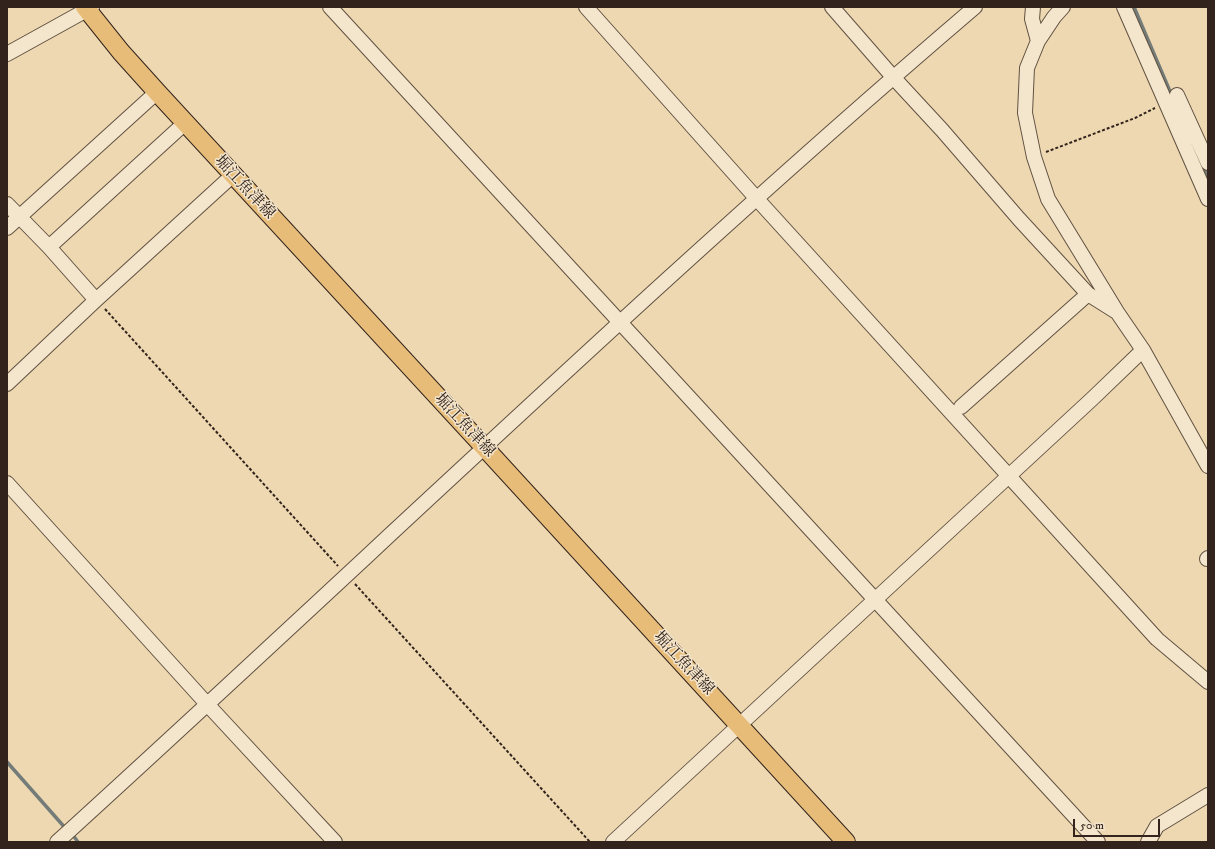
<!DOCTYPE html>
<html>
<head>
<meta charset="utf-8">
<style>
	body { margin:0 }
	#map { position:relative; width:1215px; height:849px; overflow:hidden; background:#eed8b1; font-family:"IM FELL DW Pica",serif }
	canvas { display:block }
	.frame { position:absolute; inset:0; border:8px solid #32241d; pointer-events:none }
	.scale { position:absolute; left:1073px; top:819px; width:87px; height:18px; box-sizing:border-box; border:2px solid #32241d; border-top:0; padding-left:5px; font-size:12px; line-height:14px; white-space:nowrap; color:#32241d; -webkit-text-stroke:3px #f4e6cc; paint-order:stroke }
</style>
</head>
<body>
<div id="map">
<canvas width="1215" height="849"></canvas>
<div class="frame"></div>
<div class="scale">50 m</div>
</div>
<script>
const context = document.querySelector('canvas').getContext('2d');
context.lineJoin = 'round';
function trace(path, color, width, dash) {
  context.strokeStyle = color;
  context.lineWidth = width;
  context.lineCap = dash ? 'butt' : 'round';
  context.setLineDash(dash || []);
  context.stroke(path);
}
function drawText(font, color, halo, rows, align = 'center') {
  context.font = font + ' "IM FELL DW Pica","Noto Serif JP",serif';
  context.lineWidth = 3;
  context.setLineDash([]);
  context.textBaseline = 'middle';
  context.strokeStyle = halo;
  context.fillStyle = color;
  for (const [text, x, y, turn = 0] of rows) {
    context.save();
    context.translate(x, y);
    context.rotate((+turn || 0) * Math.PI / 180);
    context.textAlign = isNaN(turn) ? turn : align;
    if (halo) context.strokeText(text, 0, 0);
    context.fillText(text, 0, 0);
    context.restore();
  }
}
trace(new Path2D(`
	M 1134,7 L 1172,96
	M 1202,164 L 1208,179
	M 7,762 L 67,830
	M 72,834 L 78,842`), '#737c79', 3.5);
const minor = new Path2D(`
	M 330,7 L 1098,842
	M 586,7 L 757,199 L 1157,639 L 1208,682
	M 832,7 L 893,77 L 942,130 L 1019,219 L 1088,294 L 1115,311
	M 1033,7 L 1032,19 L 1038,41
	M 1063,7 L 1054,17 L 1038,41 L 1027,68 L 1025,113 L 1034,157 L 1048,199 L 1117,312 L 1143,350 L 1208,466
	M 1124,7 L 1208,199
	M 7,54 L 92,7
	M 1177,95 L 1208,163
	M 7,204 L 49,247
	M 7,228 L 157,92
	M 96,300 L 49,247 L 185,123
	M 7,384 L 96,300 L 233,175
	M 961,407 L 1088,294
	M 7,483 L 207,704 L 335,842
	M 1207,559 L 1208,558
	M 57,842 C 363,564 660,276 975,7
	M 613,842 L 1092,399 L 1143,350
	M 1148,842 L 1157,826 L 1208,795`);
const major = new Path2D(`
	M 85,7 L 121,52 L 157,92 L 485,448 L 846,842`);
trace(minor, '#615142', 16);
trace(major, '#32241d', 20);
trace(new Path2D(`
	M 1046,152 L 1135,118 L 1155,108
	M 105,309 L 338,566
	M 355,584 L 590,842`), '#32241d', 2, [3, 2]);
trace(minor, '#f4e6cc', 14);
trace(major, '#e7bc78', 18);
drawText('16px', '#32241d', '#f4e6cc', [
	["堀江魚津線",244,188,47],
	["堀江魚津線",464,426,47],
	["堀江魚津線",683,664,47]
]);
</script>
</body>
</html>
